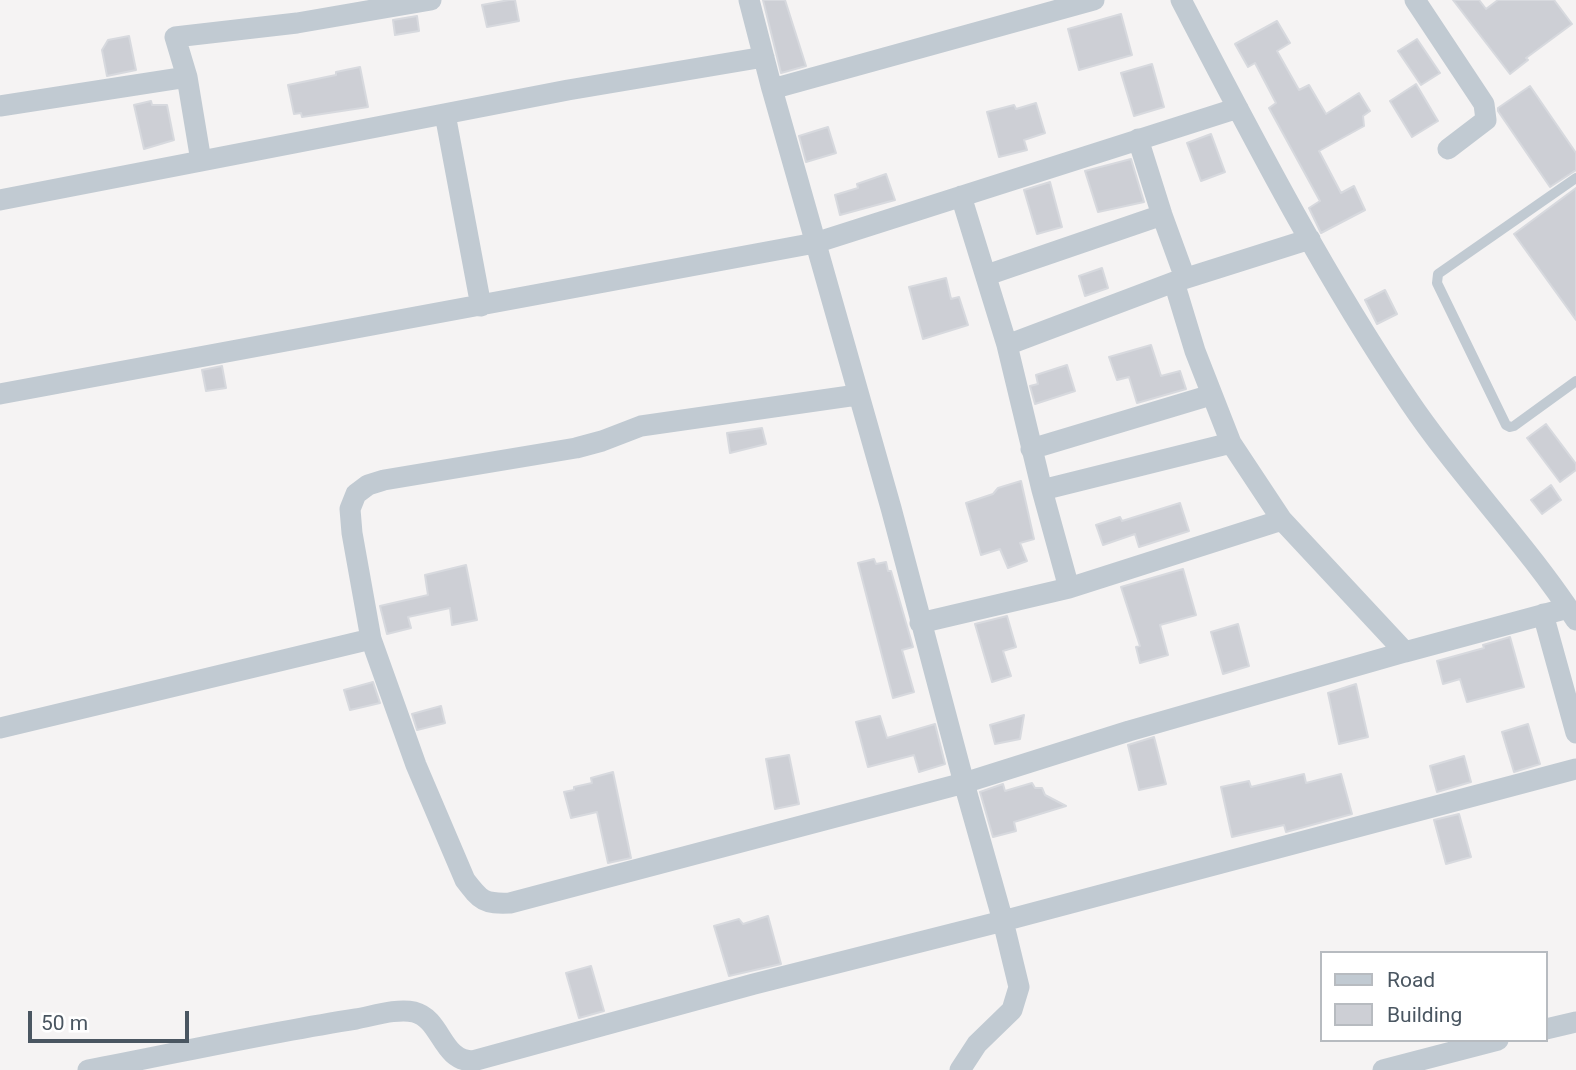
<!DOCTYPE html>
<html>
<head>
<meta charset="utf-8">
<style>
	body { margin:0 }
	#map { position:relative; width:1576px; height:1070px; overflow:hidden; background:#f5f3f3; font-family:Roboto,sans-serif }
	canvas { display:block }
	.legend { position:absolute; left:1320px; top:951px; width:228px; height:91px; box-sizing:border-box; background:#fff; border:2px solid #b7bbc0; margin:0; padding:9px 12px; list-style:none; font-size:21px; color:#4a5661 }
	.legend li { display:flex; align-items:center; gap:14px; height:35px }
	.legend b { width:35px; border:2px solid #b7bbc0 }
	.scale { position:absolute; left:28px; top:1011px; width:161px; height:32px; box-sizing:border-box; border:4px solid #4a5661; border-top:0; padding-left:9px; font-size:21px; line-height:24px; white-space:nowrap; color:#4a5661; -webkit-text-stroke:5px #fff; paint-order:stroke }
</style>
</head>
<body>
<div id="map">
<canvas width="1576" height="1070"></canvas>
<ul class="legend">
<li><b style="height:9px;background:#c1cad2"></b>Road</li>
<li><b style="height:19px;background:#cdcfd5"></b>Building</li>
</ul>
<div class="scale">50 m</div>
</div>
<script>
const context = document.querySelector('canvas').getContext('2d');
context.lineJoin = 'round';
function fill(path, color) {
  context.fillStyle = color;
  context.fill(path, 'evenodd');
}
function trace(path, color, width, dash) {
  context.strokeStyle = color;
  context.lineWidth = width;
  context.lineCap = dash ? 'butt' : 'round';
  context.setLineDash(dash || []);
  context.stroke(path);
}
const building = new Path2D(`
	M 509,0 L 515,0 L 519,21 L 487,27 L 482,5 Z
	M 763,0 L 785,0 L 806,66 L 781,73 Z
	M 1453,0 L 1479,0 L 1486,9 L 1498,0 L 1554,0 L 1572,24 L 1526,58 L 1528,60 L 1510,74 Z
	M 1121,14 L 1132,55 L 1079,70 L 1068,29 Z
	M 417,16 L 419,31 L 395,35 L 393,20 Z
	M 1277,21 L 1290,43 L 1277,51 L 1299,90 L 1309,85 L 1326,114 L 1359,93 L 1370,111 L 1363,116 L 1364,126 L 1319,151 L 1341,193 L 1354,186 L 1365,210 L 1321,233 L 1309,208 L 1320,201 L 1269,108 L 1276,103 L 1255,63 L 1248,67 L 1235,44 Z
	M 129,36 L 136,70 L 107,76 L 102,50 L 108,40 Z
	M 1417,39 L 1440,73 L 1421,85 L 1398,51 Z
	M 1152,64 L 1164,107 L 1134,116 L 1121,73 Z
	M 360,67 L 368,107 L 302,117 L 301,113 L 294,114 L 288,85 L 336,75 L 336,72 Z
	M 1416,84 L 1438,121 L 1412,137 L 1390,101 Z
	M 1530,86 L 1576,153 L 1576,170 L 1550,187 L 1498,111 L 1498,108 Z
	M 151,101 L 152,105 L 167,105 L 174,140 L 144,149 L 134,105 Z
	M 1036,103 L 1045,133 L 1024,140 L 1027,150 L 999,157 L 987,112 L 1014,105 L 1016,109 Z
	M 828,127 L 836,153 L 806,162 L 799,136 Z
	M 1211,134 L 1225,172 L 1201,181 L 1187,143 Z
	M 1131,159 L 1144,202 L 1098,212 L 1085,171 Z
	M 886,174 L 895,200 L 840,215 L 835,195 L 858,188 L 857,184 Z
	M 1050,182 L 1062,227 L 1037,234 L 1024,190 Z
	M 1576,188 L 1576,320 L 1514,234 Z
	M 1102,268 L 1108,288 L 1085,296 L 1079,276 Z
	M 946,278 L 951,299 L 959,297 L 968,325 L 923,339 L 909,287 Z
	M 1385,290 L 1397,314 L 1377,324 L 1365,300 Z
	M 1151,345 L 1161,376 L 1180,371 L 1186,389 L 1137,403 L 1129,377 L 1117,380 L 1109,357 Z
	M 1067,365 L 1075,391 L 1035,404 L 1030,386 L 1038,384 L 1036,375 Z
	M 222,366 L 226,388 L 206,391 L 202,370 Z
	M 1546,424 L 1576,464 L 1576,470 L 1560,482 L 1527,438 Z
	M 762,428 L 766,444 L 730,453 L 727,433 Z
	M 1021,481 L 1034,539 L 1020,543 L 1027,561 L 1008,568 L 1000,549 L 981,555 L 966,503 L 993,494 L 998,488 Z
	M 1551,485 L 1561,500 L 1542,514 L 1531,500 Z
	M 1180,503 L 1189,531 L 1139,547 L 1135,534 L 1103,545 L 1096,525 L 1120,517 L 1122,521 Z
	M 874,559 L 876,564 L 886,562 L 888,571 L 891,571 L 913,647 L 902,650 L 914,692 L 893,698 L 858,563 Z
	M 466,565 L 477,620 L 452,625 L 450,608 L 408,617 L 411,628 L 387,634 L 380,606 L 428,595 L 425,575 Z
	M 1183,569 L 1196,615 L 1160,625 L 1168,655 L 1140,663 L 1136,647 L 1140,646 L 1121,587 Z
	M 1007,616 L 1016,647 L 1003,651 L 1011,676 L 992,682 L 975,624 Z
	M 1238,624 L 1249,666 L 1223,674 L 1211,632 Z
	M 1510,637 L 1524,687 L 1467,702 L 1460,679 L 1443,684 L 1437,661 L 1484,648 L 1483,645 Z
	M 373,682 L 380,703 L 350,710 L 344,690 Z
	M 1356,684 L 1368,737 L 1339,744 L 1328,693 Z
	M 441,706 L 445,723 L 417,730 L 412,714 Z
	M 1024,715 L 1020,739 L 995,744 L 990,725 Z
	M 880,716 L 887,738 L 935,724 L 945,764 L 919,772 L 914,755 L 868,767 L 856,722 Z
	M 1528,724 L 1540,764 L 1514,772 L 1502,732 Z
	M 1154,737 L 1166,784 L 1139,790 L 1128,745 Z
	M 789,755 L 799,804 L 775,809 L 766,759 Z
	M 1464,756 L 1471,782 L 1437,792 L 1430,766 Z
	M 613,772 L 631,858 L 608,863 L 597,812 L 571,818 L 564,792 L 574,790 L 574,787 L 592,783 L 591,778 Z
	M 1304,774 L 1306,783 L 1341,774 L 1352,814 L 1286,832 L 1284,825 L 1232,837 L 1221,787 L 1249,781 L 1251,787 Z
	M 1032,783 L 1035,788 L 1042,788 L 1045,795 L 1066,806 L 1014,822 L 1016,831 L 993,837 L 980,792 L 1003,784 L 1005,791 Z
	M 1459,814 L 1471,857 L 1446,864 L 1434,820 Z
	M 768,916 L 781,964 L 729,976 L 714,926 L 739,919 L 743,924 Z
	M 591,966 L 604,1011 L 579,1018 L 566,973 Z`);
fill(building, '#cdcfd5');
trace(building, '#d7d9de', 2);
trace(new Path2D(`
	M 1576,178 L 1438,274 L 1437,283 L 1506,425 L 1510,427 L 1514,426 L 1576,381`), '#c1cad2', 10);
trace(new Path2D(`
	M 749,0 L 772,89 L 891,508 L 964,783 L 1003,921 L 1019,987 L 1012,1010 L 977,1044 L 960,1070
	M 1181,0 C 1252,136 1323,274 1409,401 C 1460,477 1526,543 1576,620
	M 1415,0 L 1484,104 L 1486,120 L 1448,149
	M 187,77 L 175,37 L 297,23 L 431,0
	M 772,89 L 1094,0
	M 0,106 L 187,77 L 201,161
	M 445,114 L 481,306
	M 1138,139 L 1162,215 L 1185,278
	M 961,196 L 1007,345 L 1042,490 L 1069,588
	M 0,200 L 568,90 L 764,57
	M 987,275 L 1162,215
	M 1174,282 L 1195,351 L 1231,443 L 1282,520
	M 1007,345 L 1174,282 L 1310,239
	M 0,394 L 815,243 L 1238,108
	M 857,395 L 641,426 L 602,441 L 576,448 L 384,480 L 368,485 L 356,494 L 350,509 L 352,533 L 371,639 L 416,765 L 465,880 C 481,901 484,904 510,903 L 964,783 L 1129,731 L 1405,652
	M 1031,449 L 1211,395
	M 1042,490 L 1231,443
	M 1543,614 L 1576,733
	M 920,623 L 1069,588 L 1282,520 L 1405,652 L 1568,608
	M 0,728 L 371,639
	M 1546,1029 L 1576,1022
	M 88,1070 C 177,1053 266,1033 356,1019 C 373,1016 397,1008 414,1012 C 442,1019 441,1061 473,1061 L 754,984 L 1003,921 L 1576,769
	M 1383,1070 L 1498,1040`), '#c1cad2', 21);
</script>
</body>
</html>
